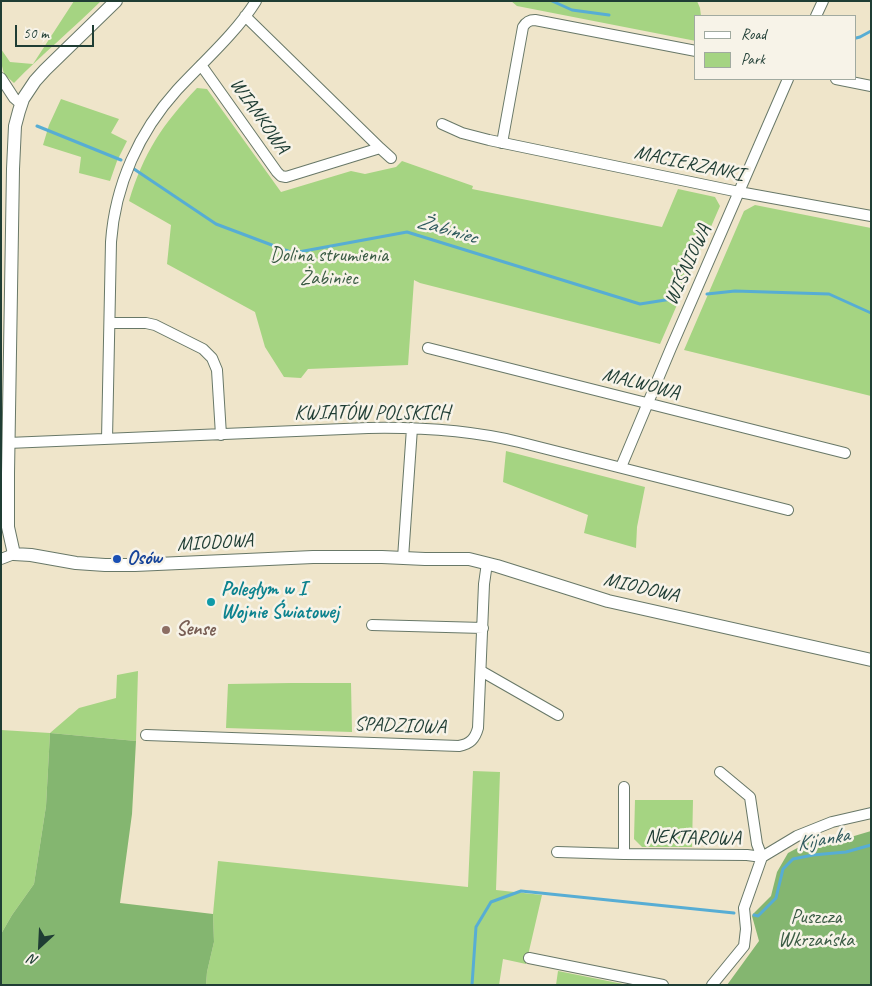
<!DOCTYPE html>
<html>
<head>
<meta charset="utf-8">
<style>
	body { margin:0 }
	#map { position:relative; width:872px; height:986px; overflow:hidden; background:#efe5ca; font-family:Caveat,sans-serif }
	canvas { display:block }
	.frame { position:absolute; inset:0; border:2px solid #1f3d34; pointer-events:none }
	.legend { position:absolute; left:694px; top:15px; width:162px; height:65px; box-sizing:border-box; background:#f7f3e8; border:1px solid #a1aaa0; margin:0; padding:6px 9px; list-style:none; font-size:15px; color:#1f3d34 }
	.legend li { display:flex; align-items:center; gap:10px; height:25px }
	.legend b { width:25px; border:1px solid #a1aaa0 }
	.north { position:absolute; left:15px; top:921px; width:50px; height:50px; -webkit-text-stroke:4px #f7f3e8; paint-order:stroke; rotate:205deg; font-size:14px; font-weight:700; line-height:20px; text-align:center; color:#1f3d34 }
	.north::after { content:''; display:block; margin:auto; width:18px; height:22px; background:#1f3d34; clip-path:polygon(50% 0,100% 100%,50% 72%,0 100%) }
	.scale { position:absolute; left:15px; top:25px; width:79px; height:22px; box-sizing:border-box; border:2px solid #1f3d34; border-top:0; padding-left:6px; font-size:15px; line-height:18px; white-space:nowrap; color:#1f3d34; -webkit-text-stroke:4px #f7f3e8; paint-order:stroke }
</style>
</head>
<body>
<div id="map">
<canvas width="872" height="986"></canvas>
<div class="frame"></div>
<ul class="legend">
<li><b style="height:6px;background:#fff"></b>Road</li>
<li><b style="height:14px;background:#a5d482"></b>Park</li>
</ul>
<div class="north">N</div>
<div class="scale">50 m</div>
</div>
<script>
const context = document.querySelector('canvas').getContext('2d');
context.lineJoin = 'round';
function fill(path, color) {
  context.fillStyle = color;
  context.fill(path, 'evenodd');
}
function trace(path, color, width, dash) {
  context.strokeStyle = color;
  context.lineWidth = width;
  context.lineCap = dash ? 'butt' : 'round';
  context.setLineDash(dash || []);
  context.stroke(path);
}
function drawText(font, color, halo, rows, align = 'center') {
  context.font = font + ' Caveat,sans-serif';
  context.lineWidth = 5;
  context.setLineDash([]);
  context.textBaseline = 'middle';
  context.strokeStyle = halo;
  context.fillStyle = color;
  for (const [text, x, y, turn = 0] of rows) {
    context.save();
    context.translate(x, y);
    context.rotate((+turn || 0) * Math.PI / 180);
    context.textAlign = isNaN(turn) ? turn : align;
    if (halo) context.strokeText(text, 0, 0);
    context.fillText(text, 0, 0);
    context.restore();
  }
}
fill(new Path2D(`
	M 74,1 L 101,1 C 73,29 42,54 14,83 L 4,74 L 1,62 L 1,49 L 10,62 L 33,64 Z
	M 511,1 L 697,1 L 700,8 L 701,16 L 696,16 L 696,41 L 517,6 Z
	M 197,88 L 207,89 L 281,192 L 351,171 L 365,174 L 396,167 L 402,161 L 473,186 L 472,189 L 662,227 L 678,189 L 715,197 L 720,206 L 660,344 L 420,283 L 414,280 L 408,365 L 308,369 L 301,378 L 284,377 L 265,347 L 255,312 L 167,264 L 171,225 L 129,201 C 144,152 162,125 197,88 Z
	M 61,99 L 119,119 L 111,133 L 127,141 L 117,161 L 110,181 L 79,173 L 81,157 L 43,145 L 49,125 Z
	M 755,205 L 871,228 L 871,396 L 684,350 L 744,211 Z
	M 506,451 L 645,487 L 637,527 L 636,548 L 584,533 L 588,515 L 503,482 Z
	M 138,671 L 136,741 L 50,733 L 46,806 L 34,884 L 12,915 L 1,934 L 1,730 L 50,733 L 79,708 L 116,698 L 117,675 Z
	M 291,683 L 351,683 L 352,732 L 226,728 L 228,684 Z
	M 473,771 L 500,772 L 496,890 L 542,895 L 526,964 L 503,959 L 499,985 L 206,985 L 207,972 L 214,942 L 213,914 L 218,861 L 468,887 Z
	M 635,800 L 693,800 L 692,847 L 642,847 L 634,839 Z
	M 558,971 L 628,985 L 556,985 Z`), '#a5d482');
fill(new Path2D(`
	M 50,733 L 136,741 L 132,814 L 120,903 L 213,914 L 214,942 L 207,972 L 206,985 L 1,985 L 1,934 L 12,915 L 34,884 L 46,806 Z
	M 871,831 L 871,985 L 727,985 L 759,941 L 752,916 L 753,914 L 771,896 L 777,872 L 788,853 L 818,837 L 834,842 Z`), '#84b670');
trace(new Path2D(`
	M 552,1 L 572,10 L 609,15
	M 856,38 L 860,37 L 871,31
	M 37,126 L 121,160
	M 134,169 L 216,224 L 293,253 L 407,232 L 640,304 L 678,298
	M 707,294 L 735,291 L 829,294 L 871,313
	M 754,915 L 758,916 L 776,898 L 783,869 L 793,859 L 813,855 L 846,852 L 871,845
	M 472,985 L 476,927 L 491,902 L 521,891 L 734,913`), '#57add4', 3);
const minor = new Path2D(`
	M 816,16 L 823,1
	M 201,65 L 277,172 L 281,176 L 286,177 L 380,148 L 245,16
	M 1,78 L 14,98 L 21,104
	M 836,79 L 871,86
	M 442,124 L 462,133 L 489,140 L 739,192 L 871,216
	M 502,143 L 523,27 C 526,22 529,20 535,20 L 696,51
	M 380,148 L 391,158
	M 110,323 L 146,323 L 155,325 L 203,349 L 212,358 L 217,370 L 221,435
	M 428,348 L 845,453
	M 107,439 L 111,242 C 115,185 139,132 177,90 C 203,62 236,33 256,1
	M 8,443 L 368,428 C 419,427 469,430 519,442 L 788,510
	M 621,467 L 671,348 L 788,79
	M 403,558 L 412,428
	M 1,559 L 14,554
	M 372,625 L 483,628
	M 481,671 L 558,715
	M 146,735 L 459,746 C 470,744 475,739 478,728 L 484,584 L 487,563
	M 557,852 L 624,854 L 747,855 L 762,857 L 757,844 L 750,797 L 720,772
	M 624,854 L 624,787
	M 529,958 L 663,985
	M 712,985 L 744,946 L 746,929 L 744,908 L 762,857 L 797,836 L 832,822 L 871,813`);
const tertiary = new Path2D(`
	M 116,1 L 45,70 L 35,81 L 23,99 L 19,111 L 15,126 L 13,169 L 8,473 L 8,527 L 14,554 L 31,555 L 76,563 L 105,565 L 135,565 L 313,557 L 382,557 L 425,559 L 469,559 L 497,566 L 608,601 L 871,660`);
trace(minor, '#687868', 12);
trace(tertiary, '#687868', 14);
trace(minor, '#fff', 10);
trace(tertiary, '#fff', 12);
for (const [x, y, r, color] of [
	[117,559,5,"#1a4fb4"],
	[211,602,5,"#0f9aa8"],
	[166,630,5,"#8d6e63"]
]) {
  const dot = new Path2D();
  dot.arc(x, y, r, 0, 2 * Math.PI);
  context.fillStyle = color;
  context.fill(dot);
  trace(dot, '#f7f3e8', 2);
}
drawText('20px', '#1f3d34', '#f7f3e8', [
	["WIANKOWA",259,116,55],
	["MACIERZANKI",689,164,12],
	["WIŚNIOWA",688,265,-66],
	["MALWOWA",641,384,14],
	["KWIATÓW POLSKICH",372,414],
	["MIODOWA",215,543,-3],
	["MIODOWA",641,588,13],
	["SPADZIOWA",400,726,2],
	["NEKTAROWA",693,838,1]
]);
drawText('20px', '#3a5b44', '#f7f3e8', [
	["Dolina strumienia",329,256],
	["Żabiniec",329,279],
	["Puszcza",816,918],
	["Wkrzańska",816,941]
]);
drawText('bold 20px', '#164399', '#f7f3e8', [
	["Osów",127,559]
], 'left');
drawText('bold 20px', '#0d838f', '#f7f3e8', [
	["Poległym w I",221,590],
	["Wojnie Światowej",221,613]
], 'left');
drawText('bold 20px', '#785e54', '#f7f3e8', [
	["Sense",176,630]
], 'left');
drawText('italic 21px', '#2d595c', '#f7f3e8', [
	["Żabiniec",447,230,16],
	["Kijanka",823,840,-11]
]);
</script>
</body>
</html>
